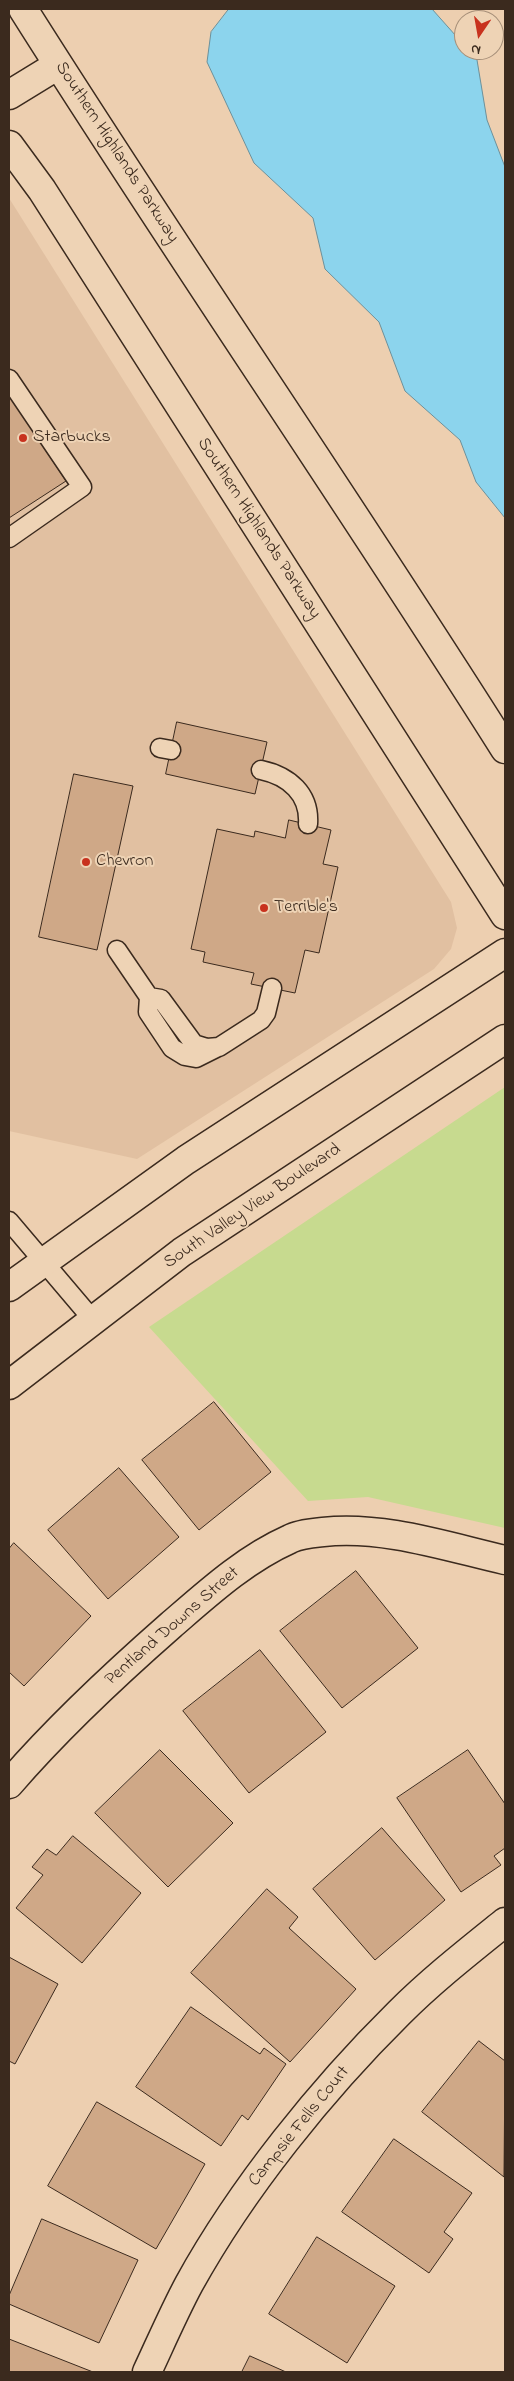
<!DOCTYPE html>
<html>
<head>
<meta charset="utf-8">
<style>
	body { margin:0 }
	#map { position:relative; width:514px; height:2381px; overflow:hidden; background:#edcfb0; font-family:"Indie Flower",sans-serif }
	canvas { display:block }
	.frame { position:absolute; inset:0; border:10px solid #3b2a1e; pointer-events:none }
	.north { position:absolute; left:454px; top:10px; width:50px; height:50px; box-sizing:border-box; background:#eed3b5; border:1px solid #a68f79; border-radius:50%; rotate:192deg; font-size:14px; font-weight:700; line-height:20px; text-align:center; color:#3b2a1e }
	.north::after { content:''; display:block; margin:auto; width:18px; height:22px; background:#c8321e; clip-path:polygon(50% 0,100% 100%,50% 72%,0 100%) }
</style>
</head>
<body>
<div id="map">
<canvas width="514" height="2381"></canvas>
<div class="frame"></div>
<div class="north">N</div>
</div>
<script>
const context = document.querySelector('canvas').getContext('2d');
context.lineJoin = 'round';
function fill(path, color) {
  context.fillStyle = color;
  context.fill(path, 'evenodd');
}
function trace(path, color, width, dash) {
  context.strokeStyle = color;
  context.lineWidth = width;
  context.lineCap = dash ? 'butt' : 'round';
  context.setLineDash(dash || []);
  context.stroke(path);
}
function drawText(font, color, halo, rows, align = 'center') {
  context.font = font + ' "Indie Flower",sans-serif';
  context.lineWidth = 4;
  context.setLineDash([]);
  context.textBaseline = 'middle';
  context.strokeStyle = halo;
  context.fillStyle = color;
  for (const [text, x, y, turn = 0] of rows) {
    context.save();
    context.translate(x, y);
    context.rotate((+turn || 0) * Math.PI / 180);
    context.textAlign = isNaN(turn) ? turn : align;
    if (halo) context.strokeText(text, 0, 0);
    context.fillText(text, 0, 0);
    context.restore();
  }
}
fill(new Path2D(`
	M 9,198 L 451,902 L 457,928 L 451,949 L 434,969 L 137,1159 L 9,1131 Z`), '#e1c0a1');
fill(new Path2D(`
	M 505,1087 L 505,1528 L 368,1497 L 308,1501 L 149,1327 Z`), '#c7da8f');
const water = new Path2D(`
	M 229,9 L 432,9 L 464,45 L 464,50 L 468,50 L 477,60 L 487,120 L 505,167 L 505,518 L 476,482 L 460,440 L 405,391 L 379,322 L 325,269 L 313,218 L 254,163 L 207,62 L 211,32 Z`);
fill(water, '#8cd4ed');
trace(water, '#6c909a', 1);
const building = new Path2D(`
	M 9,395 L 66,481 L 9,518 Z
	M 177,722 L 267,742 L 255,794 L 166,774 Z
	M 74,774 L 133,786 L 97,950 L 39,937 Z
	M 289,820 L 331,830 L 323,864 L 338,867 L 319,953 L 305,950 L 295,993 L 251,984 L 254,973 L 203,962 L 205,952 L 191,949 L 217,829 L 254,837 L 255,831 L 285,838 Z
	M 214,1402 L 271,1472 L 199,1530 L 142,1460 Z
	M 119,1468 L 179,1537 L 108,1599 L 48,1530 Z
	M 14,1543 L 91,1616 L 24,1686 L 9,1672 L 9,1549 Z
	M 356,1571 L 418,1648 L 342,1708 L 280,1631 Z
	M 260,1650 L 326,1732 L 249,1793 L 183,1711 Z
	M 160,1750 L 233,1823 L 168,1887 L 95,1813 Z
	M 468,1750 L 505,1804 L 505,1848 L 494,1856 L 501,1865 L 461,1892 L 397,1798 Z
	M 382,1828 L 445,1900 L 375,1960 L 313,1889 Z
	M 73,1836 L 141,1893 L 82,1963 L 16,1908 L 43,1875 L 32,1867 L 47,1849 L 56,1855 Z
	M 267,1889 L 298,1917 L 289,1928 L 356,1989 L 290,2062 L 191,1973 Z
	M 9,1957 L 58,1984 L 15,2064 L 9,2061 Z
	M 191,2007 L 260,2054 L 264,2048 L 286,2064 L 248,2120 L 242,2115 L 221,2146 L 136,2087 Z
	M 479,2041 L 505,2061 L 504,2177 L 422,2112 Z
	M 97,2102 L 205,2164 L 156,2249 L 48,2186 Z
	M 394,2139 L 472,2193 L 444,2232 L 453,2239 L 429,2273 L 342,2212 Z
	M 42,2219 L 138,2260 L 99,2343 L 9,2304 L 9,2296 Z
	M 317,2237 L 395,2286 L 347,2363 L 269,2314 Z
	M 9,2339 L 93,2372 L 9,2372 Z
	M 250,2356 L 286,2372 L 242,2372 Z`);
fill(building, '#cfa887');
trace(building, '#3b2a1e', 1);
const lane = new Path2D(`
	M 9,379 L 82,487 L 9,538
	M 160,748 L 171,750
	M 261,770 C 289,776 310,794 308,824
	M 117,950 L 149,997 L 161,999 L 194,1044 L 207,1048 L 219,1047 L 261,1020 L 266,1013 L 272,988
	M 149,997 L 148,1012 L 172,1048 L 185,1056 L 196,1058 L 218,1047
	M 9,1221 L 93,1320`);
const street = new Path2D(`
	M 9,1784 C 58,1727 114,1675 171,1625 C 208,1593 245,1559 290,1539 C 299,1534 313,1533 323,1532 C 382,1525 448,1547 505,1560
	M 147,2372 C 161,2342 174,2312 189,2284 C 242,2188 322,2089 399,2013 C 432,1980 469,1951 505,1922`);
const secondary = new Path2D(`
	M 9,1287 L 186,1160 L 505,953
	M 9,1385 L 182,1252 L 505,1039`);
const primary = new Path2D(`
	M 23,9 C 180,258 348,500 505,749
	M 9,95 L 58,65
	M 9,145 L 42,190 L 505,915`);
trace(lane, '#3b2a1e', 21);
trace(street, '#3b2a1e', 31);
trace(secondary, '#3b2a1e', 31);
trace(primary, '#3b2a1e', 31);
trace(lane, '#eed3b5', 18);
trace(street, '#eed3b5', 28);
trace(secondary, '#eed3b5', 28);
trace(primary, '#eed3b5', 28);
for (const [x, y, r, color] of [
	[23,438,5,"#c8321e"],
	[86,862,5,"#c8321e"],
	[264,908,5,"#c8321e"]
]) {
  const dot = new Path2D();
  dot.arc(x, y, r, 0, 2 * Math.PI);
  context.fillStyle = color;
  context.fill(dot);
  trace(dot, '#eed3b5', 2);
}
drawText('18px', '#3b2a1e', '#eed3b5', [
	["Southern Highlands Parkway",116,153,57],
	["Southern Highlands Parkway",258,529,57],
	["South Valley View Boulevard",253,1207,-34],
	["Pentland Downs Street",173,1627,-41],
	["Campsie Fells Court",300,2127,-51]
]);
drawText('18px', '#3b2a1e', '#eed3b5', [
	["Starbucks",33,438],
	["Chevron",96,862],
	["Terrible's",274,908]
], 'left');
</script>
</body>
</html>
